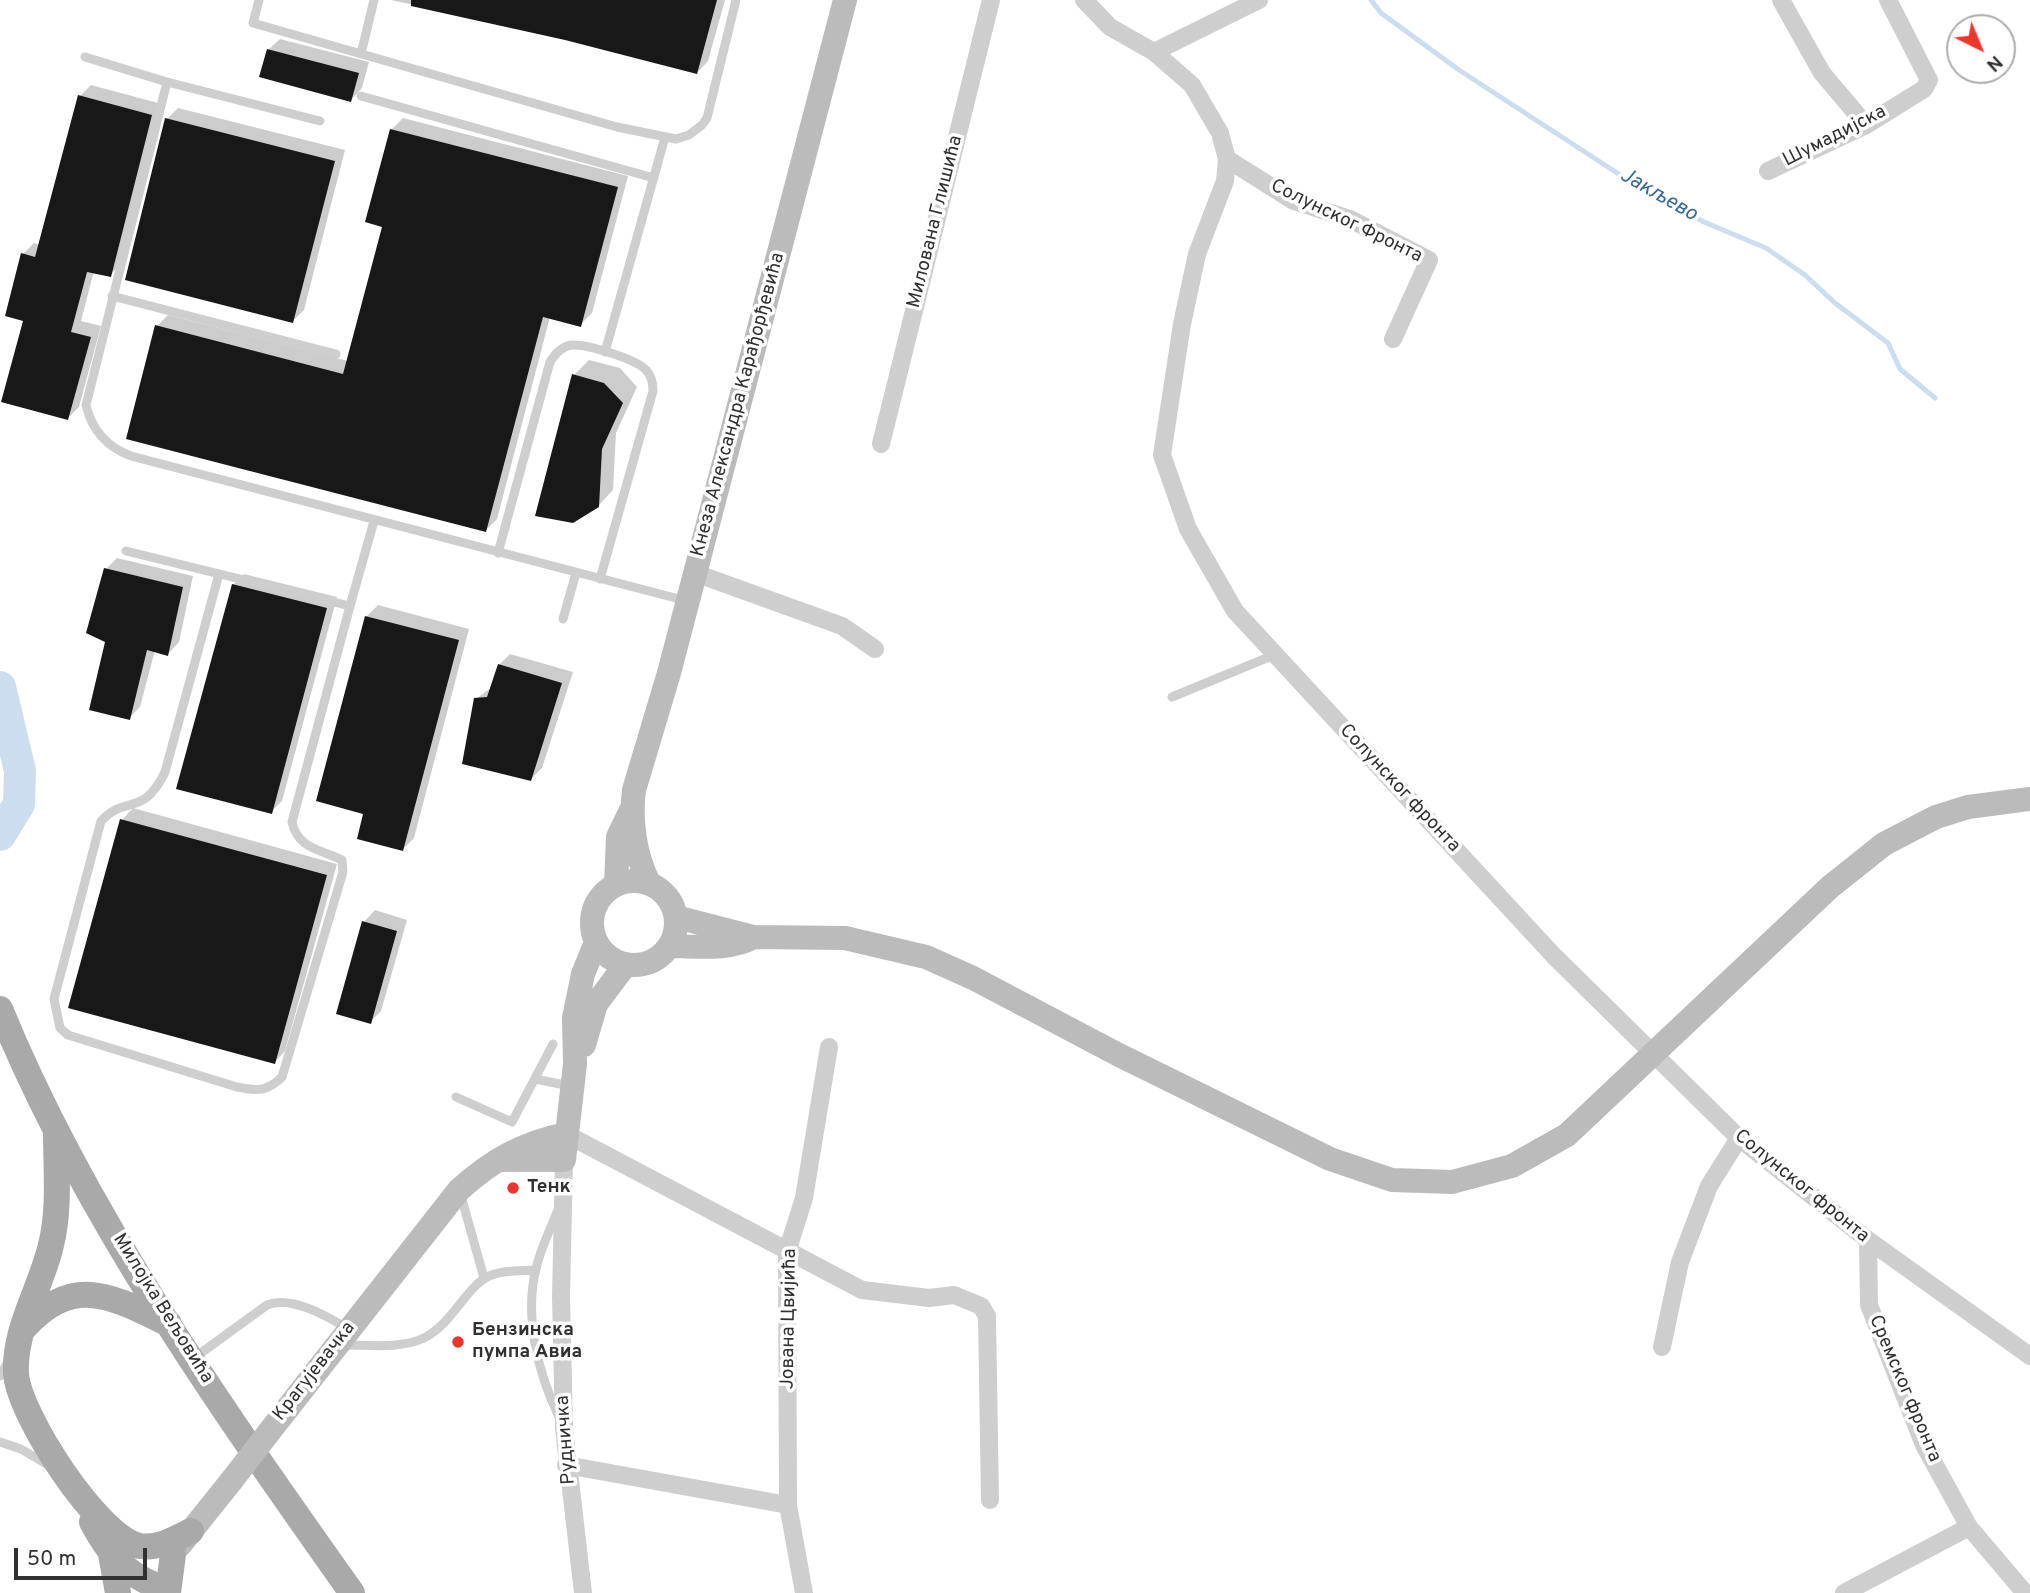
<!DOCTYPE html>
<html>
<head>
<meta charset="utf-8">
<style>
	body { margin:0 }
	#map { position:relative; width:2030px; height:1593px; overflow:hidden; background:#fff; font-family:Overpass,sans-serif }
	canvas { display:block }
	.north { position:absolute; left:1946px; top:14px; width:70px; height:70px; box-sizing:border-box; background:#fff; border:2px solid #adadad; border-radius:50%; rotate:137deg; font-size:19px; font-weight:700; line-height:28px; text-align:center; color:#313131 }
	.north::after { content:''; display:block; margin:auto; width:24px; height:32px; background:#ef362c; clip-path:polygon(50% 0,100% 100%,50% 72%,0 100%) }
	.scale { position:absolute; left:14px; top:1548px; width:133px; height:32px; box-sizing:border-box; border:4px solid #313131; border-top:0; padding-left:9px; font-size:21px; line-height:24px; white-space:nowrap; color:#313131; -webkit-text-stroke:5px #fff; paint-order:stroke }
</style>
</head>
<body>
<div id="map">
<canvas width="2030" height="1593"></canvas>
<div class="north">N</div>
<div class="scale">50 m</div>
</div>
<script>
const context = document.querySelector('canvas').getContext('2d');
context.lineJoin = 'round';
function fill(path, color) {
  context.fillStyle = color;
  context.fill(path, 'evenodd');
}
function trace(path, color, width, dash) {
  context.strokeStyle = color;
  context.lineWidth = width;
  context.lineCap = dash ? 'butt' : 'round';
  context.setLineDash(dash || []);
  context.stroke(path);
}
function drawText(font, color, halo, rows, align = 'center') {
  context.font = font + ' Overpass,sans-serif';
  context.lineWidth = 7;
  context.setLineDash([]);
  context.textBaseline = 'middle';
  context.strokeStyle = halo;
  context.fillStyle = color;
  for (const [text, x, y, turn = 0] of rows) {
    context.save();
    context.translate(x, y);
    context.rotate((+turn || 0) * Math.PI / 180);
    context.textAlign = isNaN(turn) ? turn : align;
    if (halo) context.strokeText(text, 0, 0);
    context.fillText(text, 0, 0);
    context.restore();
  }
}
fill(new Path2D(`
	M 391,0 L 725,0 L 708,61 L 697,73 L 566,38 Z
	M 280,39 L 369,62 L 362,88 L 351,100 L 268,50 Z
	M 91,85 L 162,104 L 122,263 L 110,275 L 94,271 L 81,321 L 101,326 L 79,407 L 68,418 L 25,320 L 23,254 L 34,243 L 40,245 L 80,96 Z
	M 178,108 L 345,150 L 304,310 L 293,321 L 167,119 Z
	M 403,118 L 628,176 L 592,313 L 580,325 L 550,317 L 497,519 L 486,530 L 157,326 L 168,315 L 348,361 L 384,225 L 392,129 Z
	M 589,360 L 620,368 L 637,387 L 616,433 L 613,490 L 598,506 L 574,375 Z
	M 117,558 L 193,576 L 179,642 L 168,654 L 155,650 L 140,707 L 129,718 L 107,641 L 106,569 Z
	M 244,574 L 337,597 L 282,801 L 271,812 L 233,585 Z
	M 378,605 L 469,629 L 414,838 L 403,849 L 365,812 L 367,616 Z
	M 510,654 L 573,672 L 542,768 L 531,779 L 476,699 L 492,687 L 499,665 Z
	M 133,808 L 337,864 L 285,1051 L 274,1063 L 122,820 Z
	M 375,910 L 407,920 L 381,1011 L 370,1022 L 364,922 Z`), '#0003');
trace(new Path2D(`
	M 1371,0 L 1381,13 L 1459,70 L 1631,182 L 1704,222 L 1766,248 L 1805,275 L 1835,303 L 1888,343 L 1900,369 L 1935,398`), '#cbddef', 5);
trace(new Path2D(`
	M 0,687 L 20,771 L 19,804 L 0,835`), '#cbddef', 32);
fill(new Path2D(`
	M 411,0 L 717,0 L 697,74 L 565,40 L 411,6 Z
	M 267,49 L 359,73 L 351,102 L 259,77 Z
	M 78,95 L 152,115 L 111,277 L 87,272 L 71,332 L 91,337 L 68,420 L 1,402 L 23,321 L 5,316 L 21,253 L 35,257 Z
	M 165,118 L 335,161 L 293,323 L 125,280 Z
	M 390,129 L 618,187 L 581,327 L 543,317 L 486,532 L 126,439 L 155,325 L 343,374 L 382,227 L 365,222 Z
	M 572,374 L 604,383 L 623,403 L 602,449 L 599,507 L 573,523 L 535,516 Z
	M 104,568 L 183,587 L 168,656 L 147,650 L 130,720 L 89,710 L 105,642 L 86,633 Z
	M 232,584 L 327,608 L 272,814 L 176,789 Z
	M 365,616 L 459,640 L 403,851 L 357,839 L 363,814 L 316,801 Z
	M 498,664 L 562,683 L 531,781 L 462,764 L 474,698 L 487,697 Z
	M 120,819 L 327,875 L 275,1064 L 68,1008 Z
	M 362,921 L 397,931 L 371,1024 L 336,1014 Z`), '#181818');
trace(new Path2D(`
	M 259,0 L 253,23 L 617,127 L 676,139 L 689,135 L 702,125 L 707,118 L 736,0
	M 361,54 L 374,0
	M 85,57 L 167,82 L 86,405 C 92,431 107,447 131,456 L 687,601
	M 167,82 L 320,121
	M 361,96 L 654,178
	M 112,296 L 336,354
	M 605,352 L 665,137
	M 126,551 L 350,606 L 374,521
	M 498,553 L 550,362 C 555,354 562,346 572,345 C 587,344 636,359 646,370 C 652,376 653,383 653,391 L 600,579
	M 219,574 L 165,772 C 143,818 126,794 101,821 L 54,999 L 60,1028 L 68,1035 L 237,1087 C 257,1091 267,1092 282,1077 L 343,872 L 342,860 C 320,849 298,849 292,822 L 350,606
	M 563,619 L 576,573
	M 1172,697 L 1274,655
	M 535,1079 L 570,1086
	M 456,1097 L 512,1122 L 553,1044
	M 461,1196 L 484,1278
	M 557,1212 C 550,1231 540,1249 536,1269 C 524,1317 538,1373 559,1417
	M 343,1345 C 369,1345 401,1349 424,1338 C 452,1324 465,1289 487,1277 C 501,1270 520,1271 535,1270
	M 194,1358 L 267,1305 C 291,1295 327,1316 348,1329
	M 0,1376 L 9,1360
	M 0,1442 L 21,1449 L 48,1465`), '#cecece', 9);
trace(new Path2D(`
	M 1084,0 L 1110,27 L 1154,52 L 1259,0
	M 1781,0 L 1822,73 L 1866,125
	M 1154,52 L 1192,85 L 1220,133 L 1227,159 L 1225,181 L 1197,254 L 1182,324 L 1162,455 L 1188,529 L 1235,611 L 1554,956 L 1739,1138 L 1868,1240 L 2030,1356
	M 1227,159 L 1294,201 L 1350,219 L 1429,260 L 1393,339
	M 1768,171 L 1866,125 L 1924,89 L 1929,80 L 1888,0
	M 881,444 L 991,0
	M 695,573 L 842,626 L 875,649
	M 566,1134 L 862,1290 L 929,1298 L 954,1295 L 981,1306 L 987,1316 L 990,1500
	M 564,1160 L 561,1297 L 564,1428 L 583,1593
	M 1868,1240 L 1869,1305 L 1924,1445 L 1969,1527 L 2025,1593
	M 1662,1347 L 1680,1262 L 1709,1186 L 1739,1138
	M 566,1465 L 788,1505
	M 804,1593 L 788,1505 L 787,1252 L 804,1198 L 829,1047
	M 1844,1593 L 1969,1527`), '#cecece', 18);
trace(new Path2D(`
	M592 923a42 42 0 1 1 84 0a42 42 0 1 1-84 0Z
	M 649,883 C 635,855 630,821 634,790 L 669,673 L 845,0
	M 616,885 L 618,837 L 631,810
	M 676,917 L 754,937 L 845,938 L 926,957 L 973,978 L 1117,1054 L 1330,1159 L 1392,1180 L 1452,1182 L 1512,1166 L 1567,1135 L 1830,887 L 1884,844 L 1936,817 L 1968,807 L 2030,799
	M 669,946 C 696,946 730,951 754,937
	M 584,1045 L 596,1004 L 626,964
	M 499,1160 L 564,1160 L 575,1064 L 574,1018 L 583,974 L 596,942
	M 280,1418 L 459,1190 C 492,1160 523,1143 566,1134
	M 180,1545 L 232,1480`), '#bbb', 24);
trace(new Path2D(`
	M 0,1009 C 84,1215 224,1412 352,1593
	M 56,1133 C 56,1170 60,1209 51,1245 C 41,1288 14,1328 16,1373 C 18,1414 98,1538 140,1546 C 158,1549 175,1539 191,1531
	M 24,1328 C 74,1273 113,1297 169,1324
	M 92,1522 C 106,1548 122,1571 150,1583
	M 111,1554 L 118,1593
	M 168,1593 L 173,1554`), '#a9a9a9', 26);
trace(new Path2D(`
	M 232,1480 L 280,1418`), '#bbb', 24);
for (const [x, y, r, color] of [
	[513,1188,7,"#ef362c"],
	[458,1342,7,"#ef362c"]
]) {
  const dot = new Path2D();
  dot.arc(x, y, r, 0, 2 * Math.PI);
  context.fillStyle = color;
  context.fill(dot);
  trace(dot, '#fff', 2.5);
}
drawText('19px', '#313131', '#fff', [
	["Шумадијска",1835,137,-27],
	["Милована Глишића",936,222,-76],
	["Солунског Фронта",1346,222,26],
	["Кнеза Александра Карађорђевића",739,405,-75],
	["Солунског фронта",1399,789,47],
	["Солунског фронта",1801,1187,39],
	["Милојка Вељовића",162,1309,58],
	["Јована Цвијића",790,1319,-89],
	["Крагујевачка",315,1372,-52],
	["Сремског фронта",1904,1389,67],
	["Рудничка",567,1440,-94]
]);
drawText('bold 19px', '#313131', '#fff', [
	["Тенк",527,1188],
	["Бензинска",472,1331],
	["пумпа Авиа",472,1353]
], 'left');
drawText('italic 21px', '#39699a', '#fff', [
	["Јакљево",1658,196,30]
]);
</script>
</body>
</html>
